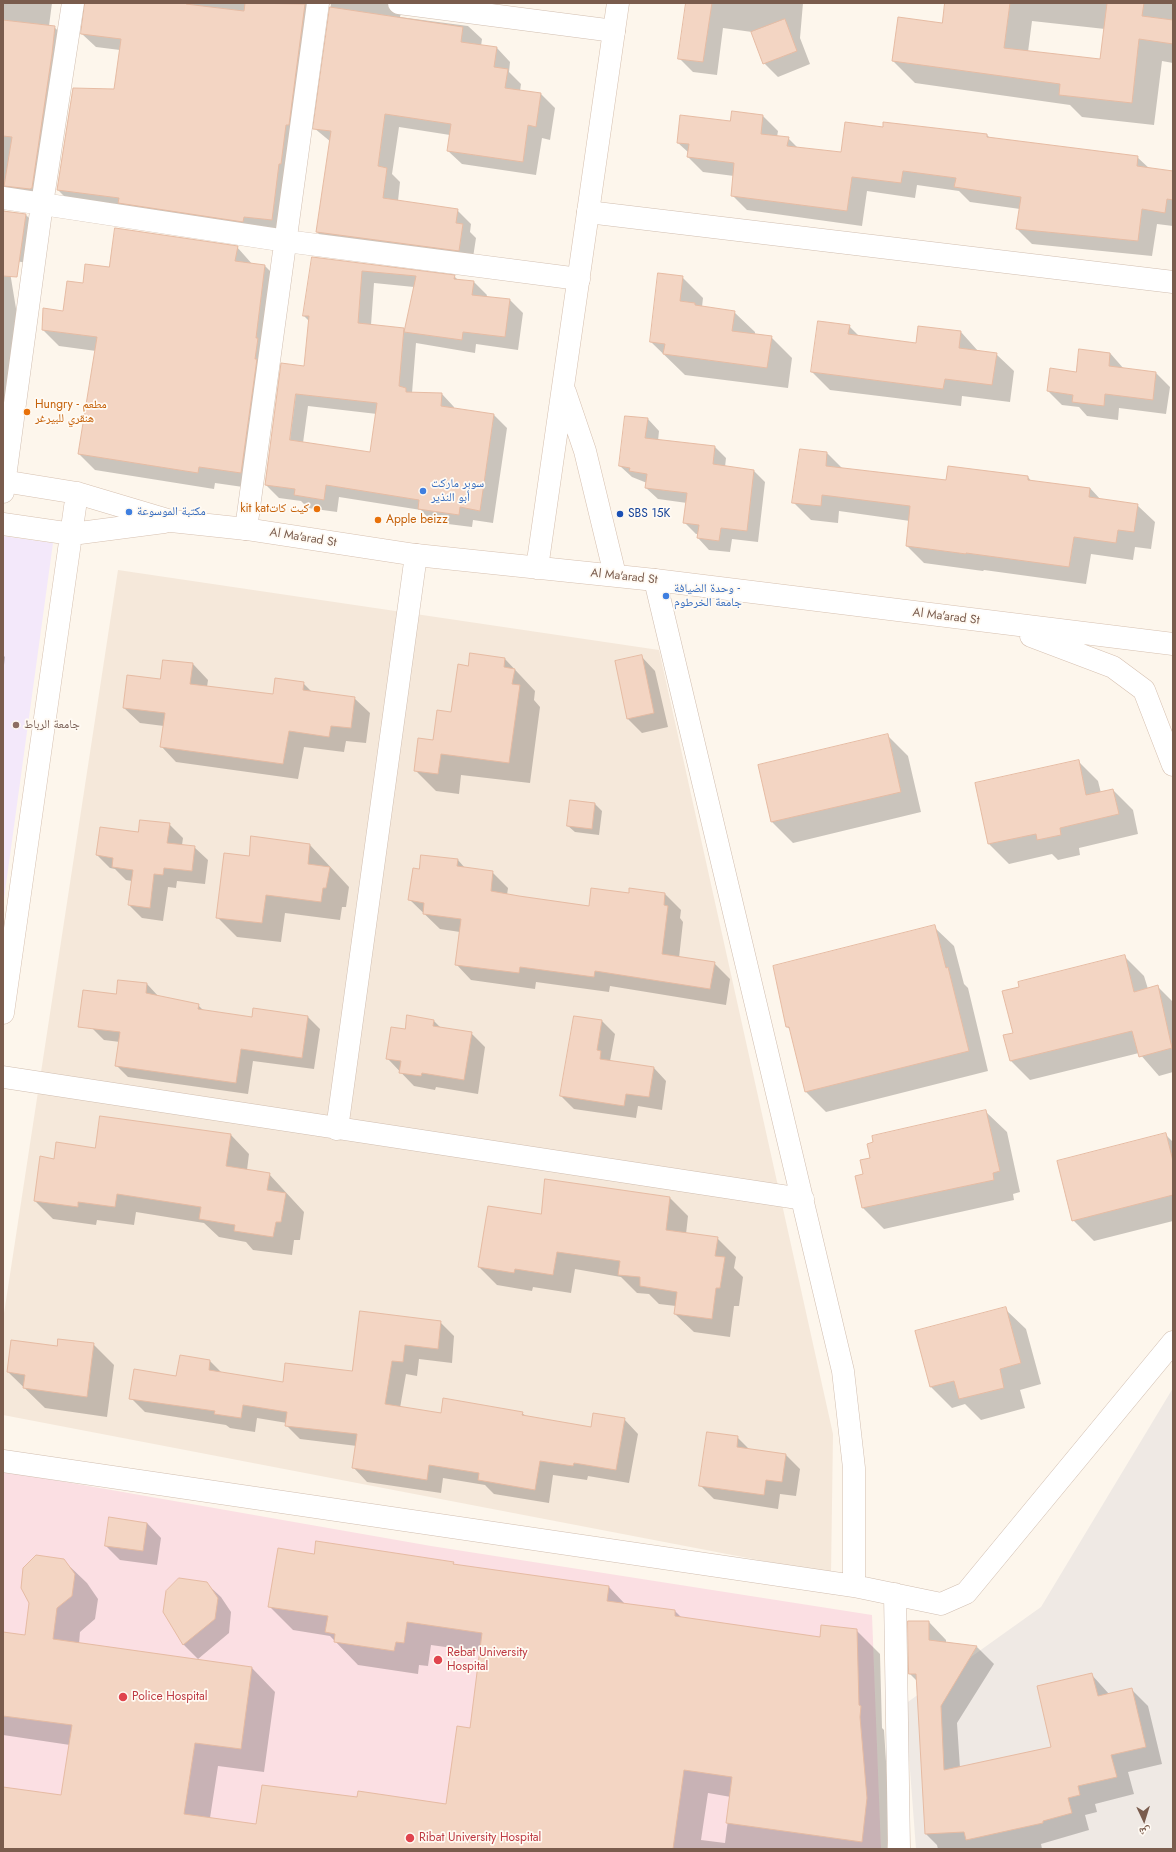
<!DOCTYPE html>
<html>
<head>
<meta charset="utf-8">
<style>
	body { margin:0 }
	#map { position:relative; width:1176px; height:1852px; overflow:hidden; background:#fdf6ec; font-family:Jost,"Noto Naskh Arabic",sans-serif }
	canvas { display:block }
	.frame { position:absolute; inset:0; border:4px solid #7a5c4d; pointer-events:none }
	.north { position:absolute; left:1124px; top:1800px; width:40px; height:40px; -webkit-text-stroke:3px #fffaf3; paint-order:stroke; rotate:176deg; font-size:11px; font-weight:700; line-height:16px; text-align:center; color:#7a5c4d }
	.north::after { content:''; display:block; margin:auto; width:14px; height:18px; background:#7a5c4d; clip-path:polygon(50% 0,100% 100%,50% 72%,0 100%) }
</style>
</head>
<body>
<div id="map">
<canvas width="1176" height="1852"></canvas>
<div class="frame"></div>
<div class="north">ش</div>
</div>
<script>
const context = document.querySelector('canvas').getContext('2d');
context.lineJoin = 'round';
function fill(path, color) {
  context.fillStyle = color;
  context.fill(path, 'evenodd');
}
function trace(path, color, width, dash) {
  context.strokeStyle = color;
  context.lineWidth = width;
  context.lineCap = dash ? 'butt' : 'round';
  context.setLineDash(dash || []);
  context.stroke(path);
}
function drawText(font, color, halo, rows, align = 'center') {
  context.font = font + ' Jost,"Noto Naskh Arabic",sans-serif';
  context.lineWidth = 3.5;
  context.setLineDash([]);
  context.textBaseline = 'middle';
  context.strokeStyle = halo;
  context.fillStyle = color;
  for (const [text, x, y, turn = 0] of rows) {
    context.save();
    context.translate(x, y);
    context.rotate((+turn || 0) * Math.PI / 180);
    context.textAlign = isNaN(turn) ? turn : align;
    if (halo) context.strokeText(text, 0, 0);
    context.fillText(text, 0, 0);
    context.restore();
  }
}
fill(new Path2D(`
	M 118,570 L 659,650 L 833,1434 L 831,1574 L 3,1415 L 3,1320 Z`), '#f5e8da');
fill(new Path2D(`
	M 1173,1388 L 1173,1849 L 916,1849 L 905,1704 L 1041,1607 Z`), '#efe9e4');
fill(new Path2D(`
	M 3,536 L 53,543 L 3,906 Z`), '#f3e8fa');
fill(new Path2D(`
	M 3,1471 L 431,1546 L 872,1615 L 881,1849 L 3,1849 Z`), '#fbdfe3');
fill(new Path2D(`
	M 3,3 L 52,3 L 49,26 L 54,27 L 68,40 L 45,202 L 7,204 L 4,211 L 26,215 L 40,229 L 35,264 L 8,260 L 23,351 L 3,448 Z
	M 86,3 L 488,3 L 486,13 L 402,9 L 400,17 L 468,26 L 482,39 L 481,46 L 497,48 L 510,62 L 509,72 L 521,84 L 520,91 L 541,94 L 555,108 L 550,140 L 542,138 L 536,175 L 462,164 L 448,151 L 450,135 L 399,127 L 392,174 L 400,182 L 398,201 L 457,210 L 471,224 L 470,232 L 476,238 L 472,264 L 330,246 L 317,232 L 331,142 L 314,128 L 331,4 L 327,5 L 285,233 L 71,203 L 58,190 L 115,90 L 120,50 L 96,47 L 82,34 Z
	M 687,3 L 803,3 L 800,38 L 810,64 L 778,77 L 764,63 L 752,32 L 723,28 L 717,75 L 693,72 L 679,58 Z
	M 946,3 L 1173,3 L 1173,63 L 1162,61 L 1154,125 L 1082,117 L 1070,105 L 915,83 L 893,61 L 943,24 ZM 1032,21 L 1105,29 L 1101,60 L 1028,52 Z
	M 763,116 L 778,131 L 777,137 L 788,138 L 798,148 L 842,153 L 884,128 L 884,123 L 987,135 L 991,139 L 1137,157 L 1150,169 L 1173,172 L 1173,226 L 1157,224 L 1152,256 L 1032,244 L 1017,229 L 1020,209 L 970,202 L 959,191 L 917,185 L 915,198 L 867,191 L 862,226 L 747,210 L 732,195 L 734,176 L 703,172 L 688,157 L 689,153 L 678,143 L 731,122 Z
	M 237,247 L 253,265 L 265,266 L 281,282 L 257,489 L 215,483 L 214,489 L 95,470 L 79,454 L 96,351 L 59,346 L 43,330 L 64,312 L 84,284 L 110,268 Z
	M 313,258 L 454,276 L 458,280 L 474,282 L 487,295 L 486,298 L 510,300 L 523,313 L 518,350 L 476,344 L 475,353 L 416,343 L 412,393 L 442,394 L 454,407 L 454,409 L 494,415 L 507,428 L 493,523 L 473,520 L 472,527 L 432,522 L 421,510 L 339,497 L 337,512 L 308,508 L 301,501 L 279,498 L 266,485 L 305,367 L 310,322 L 304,316 ZM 374,283 L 414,287 L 405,330 L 371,325 ZM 308,406 L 377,414 L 371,453 L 303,443 Z
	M 682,277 L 703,298 L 702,307 L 734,312 L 755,332 L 755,335 L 771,337 L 792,358 L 788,388 L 685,375 L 651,342 Z
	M 849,326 L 860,337 L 917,344 L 961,332 L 978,351 L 996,354 L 1014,371 L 1010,402 L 962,396 L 961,406 L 830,390 L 812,372 Z
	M 1080,350 L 1110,353 L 1124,369 L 1156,373 L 1170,387 L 1166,414 L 1119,408 L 1118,420 L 1087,416 L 1079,407 L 1062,405 L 1048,391 L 1077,373 Z
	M 648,419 L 659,431 L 658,441 L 715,447 L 726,458 L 725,467 L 754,471 L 765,482 L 758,542 L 732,539 L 730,552 L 709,550 L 698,538 L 698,534 L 696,534 L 684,522 L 687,503 L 658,499 L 646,488 L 647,483 L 632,477 L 620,466 Z
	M 827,453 L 843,469 L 947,481 L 1028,477 L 1032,482 L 1090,488 L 1101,500 L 1137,505 L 1155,522 L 1151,549 L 1135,547 L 1133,560 L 1091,554 L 1086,584 L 984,570 L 983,571 L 924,563 L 907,546 L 910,521 L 839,511 L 838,523 L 811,520 L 793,502 Z
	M 3,655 L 5,657 L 3,673 Z
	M 641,656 L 655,671 L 668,727 L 642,733 L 628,719 Z
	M 505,659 L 535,691 L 534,700 L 540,707 L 530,783 L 461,775 L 459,794 L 436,791 L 415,770 L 452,713 L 469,667 Z
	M 193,664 L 208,680 L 207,687 L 274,695 L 303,683 L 313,693 L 354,698 L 370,713 L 366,743 L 346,741 L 344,752 L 304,747 L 298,779 L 176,762 L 161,746 L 164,726 L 140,723 L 124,708 L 161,680 Z
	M 887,735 L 908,756 L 921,812 L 793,843 L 772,822 L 759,765 Z
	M 1078,761 L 1098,781 L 1101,793 L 1113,790 L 1133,810 L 1138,834 L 1079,848 L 1080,855 L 1058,860 L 1052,854 L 1009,864 L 989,844 Z
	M 571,801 L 595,804 L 602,811 L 599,835 L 575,832 L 568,826 Z
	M 169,824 L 183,838 L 182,845 L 194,847 L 208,860 L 205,884 L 177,881 L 176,888 L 168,887 L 163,921 L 142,918 L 129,905 L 132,881 L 126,880 L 115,869 L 110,868 L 97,855 L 139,833 Z
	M 310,845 L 349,887 L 346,907 L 342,907 L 340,920 L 285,913 L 281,942 L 237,937 L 217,917 L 250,857 Z
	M 458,860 L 465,868 L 492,872 L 508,888 L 507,895 L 589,907 L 630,894 L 630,889 L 665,894 L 681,910 L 680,918 L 683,922 L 679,958 L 714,963 L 730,979 L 726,1005 L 610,986 L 609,992 L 536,982 L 535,989 L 471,980 L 456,964 L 460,932 L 440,929 L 410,900 L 420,870 Z
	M 934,927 L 954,946 L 964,984 L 968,988 L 988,1071 L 826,1112 L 806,1092 L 791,1030 L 787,1027 Z
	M 1125,957 L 1144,976 L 1148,989 L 1157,986 L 1173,1002 L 1173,1072 L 1159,1076 L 1139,1053 L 1030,1080 L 1011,1061 L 1004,1036 L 1014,1034 Z
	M 119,981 L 147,984 L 159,997 L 198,1005 L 204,1011 L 253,1018 L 254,1009 L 308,1017 L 320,1029 L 314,1069 L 253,1061 L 248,1094 L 128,1077 L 116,1065 L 120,1042 L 104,1040 L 92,1028 L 117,995 Z
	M 434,1021 L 441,1028 L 471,1033 L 485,1047 L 478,1094 L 436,1087 L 435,1090 L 414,1086 L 387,1058 L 406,1030 Z
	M 602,1021 L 615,1034 L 610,1061 L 654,1068 L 666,1081 L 662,1110 L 638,1106 L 636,1118 L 574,1109 L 561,1096 Z
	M 986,1112 L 1007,1132 L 1020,1192 L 1013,1194 L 1014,1200 L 884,1229 L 863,1208 L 856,1176 L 864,1174 L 871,1158 Z
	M 231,1135 L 249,1154 L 247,1170 L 269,1174 L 304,1212 L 300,1240 L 294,1240 L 292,1255 L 253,1250 L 246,1242 L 219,1237 L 204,1223 L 136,1212 L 134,1225 L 97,1220 L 96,1225 L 53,1219 L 35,1201 L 55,1160 L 96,1149 Z
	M 1166,1135 L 1173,1142 L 1173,1221 L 1094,1241 L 1073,1220 Z
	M 670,1198 L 688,1216 L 686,1234 L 717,1238 L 736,1257 L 734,1268 L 743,1277 L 739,1306 L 734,1306 L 730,1337 L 694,1332 L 675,1314 L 676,1306 L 659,1304 L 649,1294 L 637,1293 L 621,1277 L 575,1269 L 571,1293 L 533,1287 L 532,1291 L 497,1285 L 479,1267 L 542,1216 Z
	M 1005,1309 L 1026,1329 L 1041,1384 L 1020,1390 L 1025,1408 L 981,1420 L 965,1404 L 952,1408 L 931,1387 L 917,1332 Z
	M 440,1322 L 454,1336 L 452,1363 L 419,1359 L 417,1376 L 406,1374 L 400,1408 L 442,1414 L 522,1413 L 527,1417 L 592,1428 L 624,1419 L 638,1434 L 629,1483 L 588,1476 L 587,1480 L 553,1475 L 549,1503 L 494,1494 L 485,1485 L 443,1478 L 441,1493 L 367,1482 L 353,1467 L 357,1446 L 300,1439 L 286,1425 L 287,1423 L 257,1418 L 255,1432 L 230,1428 L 226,1425 L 145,1412 L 131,1398 L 210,1361 L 222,1373 L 284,1383 L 353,1372 Z
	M 93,1344 L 114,1365 L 107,1417 L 45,1408 L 8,1372 L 58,1347 Z
	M 737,1437 L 750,1450 L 786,1455 L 800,1469 L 796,1496 L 780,1494 L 778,1509 L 714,1499 L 700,1485 Z
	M 147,1523 L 161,1538 L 157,1565 L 120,1560 L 106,1546 Z
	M 315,1555 L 453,1563 L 456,1566 L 609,1587 L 625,1604 L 675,1611 L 682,1618 L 820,1638 L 856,1630 L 880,1654 L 882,1728 L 884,1730 L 890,1824 L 887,1849 L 3,1849 L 3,1788 L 62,1796 L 70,1745 L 3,1735 L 3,1633 L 25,1636 L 63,1560 L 87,1583 L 98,1599 L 95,1619 L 80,1632 L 79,1644 L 252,1668 L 275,1692 L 264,1772 L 218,1766 L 210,1818 L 257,1825 L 358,1799 L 447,1805 L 471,1729 L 481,1652 L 431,1645 L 428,1666 L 419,1665 L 418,1674 L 358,1665 L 330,1636 L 293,1630 L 270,1607 ZM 708,1793 L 731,1797 L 725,1843 L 701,1840 Z
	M 206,1583 L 221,1597 L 231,1612 L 229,1633 L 198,1659 L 184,1645 L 164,1611 Z
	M 909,1622 L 929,1622 L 946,1640 L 946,1643 L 977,1647 L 994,1664 L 957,1723 L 960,1768 L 1053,1747 L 1091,1674 L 1109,1694 L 1131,1689 L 1148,1706 L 1162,1764 L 1128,1772 L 1134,1794 L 1095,1804 L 1097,1812 L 1085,1815 L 1089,1830 L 1041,1844 L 1042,1849 L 938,1849 L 937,1845 L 926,1834 L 918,1682 L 910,1674 Z`), '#0003');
const building = new Path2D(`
	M 85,3 L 186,3 L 186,4 L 244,11 L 245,3 L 305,4 L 289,125 L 286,125 L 281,164 L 279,164 L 272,220 L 244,217 L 243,222 L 118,203 L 119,198 L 57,190 L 73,88 L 114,89 L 121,39 L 81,34 Z
	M 686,3 L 712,3 L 703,62 L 678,59 Z
	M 945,3 L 1010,3 L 1004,48 L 1100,59 L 1107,3 L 1144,3 L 1142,16 L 1173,20 L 1173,44 L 1139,39 L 1132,103 L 1059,95 L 1060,84 L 892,61 L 898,17 L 942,23 Z
	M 330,7 L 463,27 L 461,42 L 497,47 L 494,67 L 508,69 L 505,88 L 541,93 L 536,127 L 528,125 L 523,162 L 447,151 L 451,124 L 385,114 L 378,166 L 387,168 L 383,198 L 458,209 L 456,223 L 463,224 L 459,251 L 316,232 L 331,131 L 313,129 Z
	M 785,19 L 797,51 L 763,64 L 751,32 Z
	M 3,20 L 55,26 L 52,54 L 32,188 L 30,189 L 4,186 L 12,137 L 3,136 Z
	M 732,111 L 763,115 L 761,134 L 789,137 L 787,146 L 841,152 L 845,122 L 883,127 L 883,122 L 987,134 L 987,137 L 1138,156 L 1137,166 L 1173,171 L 1173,200 L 1167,199 L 1165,213 L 1142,209 L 1138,241 L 1016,229 L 1021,197 L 954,187 L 956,178 L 903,171 L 901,183 L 852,177 L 847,211 L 731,196 L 734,163 L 687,157 L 689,144 L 677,143 L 680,115 L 730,121 Z
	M 3,211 L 26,214 L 17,277 L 3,276 Z
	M 115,228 L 238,246 L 235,261 L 265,265 L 256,338 L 258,338 L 255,359 L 257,359 L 241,473 L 199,467 L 198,473 L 78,454 L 97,337 L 42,330 L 43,308 L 63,311 L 67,281 L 83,283 L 85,264 L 109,267 Z
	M 312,257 L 455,275 L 454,279 L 474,281 L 472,295 L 510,299 L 505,337 L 463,332 L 462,340 L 404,332 L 416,276 L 362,271 L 358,323 L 404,328 L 399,386 L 406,388 L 406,392 L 442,393 L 441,406 L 494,414 L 480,511 L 460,507 L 459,515 L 418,509 L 419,500 L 326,485 L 324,500 L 294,495 L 295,489 L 265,485 L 281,363 L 304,366 L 309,316 L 303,316 ZM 296,394 L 377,403 L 370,452 L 290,440 Z
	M 658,273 L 683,276 L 680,301 L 695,303 L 695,305 L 735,311 L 732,331 L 772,336 L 767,368 L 663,354 L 665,344 L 650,342 Z
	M 818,321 L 850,325 L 848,334 L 916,343 L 918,326 L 961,331 L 959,348 L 997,353 L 992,385 L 945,379 L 943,389 L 811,372 Z
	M 1079,349 L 1110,353 L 1109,366 L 1156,372 L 1153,400 L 1105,394 L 1104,406 L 1072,402 L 1073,395 L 1047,391 L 1050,368 L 1076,372 Z
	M 625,416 L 648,418 L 645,438 L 715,446 L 713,464 L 754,470 L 747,531 L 721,528 L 719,541 L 697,538 L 699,525 L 683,523 L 687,493 L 645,488 L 647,474 L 629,471 L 630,468 L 619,466 Z
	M 800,449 L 827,452 L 826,466 L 946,480 L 948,466 L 1028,476 L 1028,480 L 1090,488 L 1089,497 L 1138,504 L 1134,532 L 1118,530 L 1116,543 L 1074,537 L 1069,567 L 966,553 L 966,554 L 906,546 L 910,506 L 822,495 L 821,506 L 792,503 Z
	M 470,653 L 505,658 L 504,667 L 515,669 L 512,684 L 520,685 L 509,763 L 441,754 L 438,774 L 414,771 L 418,738 L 433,740 L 437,710 L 451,712 L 458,664 L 468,666 Z
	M 642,655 L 654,713 L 627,719 L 615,661 Z
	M 163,660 L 193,663 L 190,684 L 273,694 L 275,678 L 304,682 L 303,690 L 355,697 L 351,728 L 331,726 L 329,737 L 289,731 L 283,764 L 160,747 L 165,713 L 123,708 L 127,675 L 160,679 Z
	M 888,734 L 901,792 L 771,822 L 758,765 Z
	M 1079,760 L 1086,795 L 1113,789 L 1119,814 L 1060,828 L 1061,835 L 1037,840 L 1036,834 L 988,844 L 975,783 Z
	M 570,800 L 595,803 L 592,829 L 567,826 Z
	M 140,820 L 170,823 L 167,843 L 195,846 L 192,871 L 164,868 L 163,875 L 154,874 L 150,908 L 128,905 L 133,870 L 112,867 L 113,858 L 96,855 L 100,827 L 138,832 Z
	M 251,836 L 310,844 L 308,864 L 330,867 L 326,888 L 323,888 L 321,902 L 266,895 L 262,923 L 216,918 L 224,853 L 249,856 Z
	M 421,855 L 458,859 L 457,866 L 493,871 L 491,891 L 519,896 L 589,906 L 591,888 L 629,893 L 629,888 L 665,893 L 664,905 L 668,906 L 662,954 L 715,962 L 710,989 L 595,971 L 594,977 L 520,967 L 519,973 L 455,965 L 461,919 L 423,914 L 424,903 L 408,900 L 413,868 L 419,869 Z
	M 935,925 L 946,968 L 948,967 L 969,1051 L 805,1092 L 789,1027 L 786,1027 L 773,966 Z
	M 1125,955 L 1134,992 L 1158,985 L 1172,1048 L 1139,1057 L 1132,1031 L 1010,1061 L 1003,1035 L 1013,1033 L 1002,991 L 1019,987 L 1018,982 Z
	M 118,980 L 147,983 L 146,993 L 199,1004 L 198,1009 L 252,1017 L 253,1008 L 308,1016 L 302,1058 L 241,1049 L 236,1083 L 115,1066 L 120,1032 L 78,1027 L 83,990 L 116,994 Z
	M 407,1015 L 434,1020 L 433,1026 L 472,1032 L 464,1080 L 422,1073 L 421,1076 L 399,1073 L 401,1061 L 386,1059 L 391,1027 L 405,1029 Z
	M 574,1016 L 602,1020 L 597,1050 L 601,1051 L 600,1059 L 654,1067 L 649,1097 L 626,1094 L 624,1106 L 560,1096 Z
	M 986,1110 L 1000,1171 L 993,1173 L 994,1180 L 862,1208 L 855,1176 L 863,1174 L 860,1160 L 870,1158 L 867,1144 L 873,1142 L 872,1136 Z
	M 100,1116 L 231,1134 L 226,1166 L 270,1173 L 267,1190 L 286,1193 L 281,1222 L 276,1222 L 273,1237 L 234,1231 L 235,1225 L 199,1219 L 201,1207 L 117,1194 L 115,1207 L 78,1202 L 78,1207 L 34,1201 L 40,1156 L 54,1159 L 56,1142 L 95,1148 Z
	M 1166,1133 L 1173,1161 L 1173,1195 L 1072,1221 L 1057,1161 Z
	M 545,1179 L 670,1197 L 666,1230 L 718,1237 L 715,1256 L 725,1257 L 720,1288 L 716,1288 L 712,1319 L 674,1314 L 677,1292 L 640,1286 L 640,1277 L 618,1275 L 620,1261 L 557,1252 L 553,1275 L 515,1269 L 514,1273 L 478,1267 L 488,1206 L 541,1214 Z
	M 1006,1307 L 1021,1363 L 1000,1369 L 1004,1388 L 959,1399 L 954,1381 L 930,1387 L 915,1331 Z
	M 360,1311 L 441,1321 L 438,1349 L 405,1345 L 403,1362 L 392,1361 L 385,1404 L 441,1413 L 443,1398 L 523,1412 L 522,1415 L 591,1427 L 593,1413 L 625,1418 L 616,1470 L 574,1463 L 573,1466 L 540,1461 L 535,1490 L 478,1480 L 479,1473 L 429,1465 L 427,1480 L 352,1468 L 357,1434 L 285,1426 L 287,1412 L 243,1405 L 241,1418 L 214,1414 L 215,1411 L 129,1399 L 134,1369 L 176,1376 L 180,1355 L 210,1360 L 209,1370 L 283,1382 L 285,1363 L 352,1371 Z
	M 58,1339 L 94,1343 L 87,1397 L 23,1388 L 25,1375 L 7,1372 L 11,1340 L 57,1346 Z
	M 707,1432 L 738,1436 L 737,1447 L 786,1454 L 782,1482 L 766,1480 L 764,1495 L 699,1486 Z
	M 109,1517 L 147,1523 L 143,1551 L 105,1546 Z
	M 316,1541 L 454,1562 L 453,1564 L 609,1586 L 607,1601 L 675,1610 L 675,1616 L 820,1637 L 821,1625 L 857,1629 L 859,1705 L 861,1706 L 860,1717 L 867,1798 L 862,1842 L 726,1823 L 732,1777 L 684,1770 L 673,1849 L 3,1849 L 3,1787 L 61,1795 L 72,1725 L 3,1716 L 3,1632 L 25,1635 L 29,1603 L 21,1588 L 23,1568 L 36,1555 L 64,1559 L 75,1574 L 72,1596 L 57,1608 L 53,1639 L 252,1667 L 241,1749 L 195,1743 L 184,1814 L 256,1824 L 262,1785 L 357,1797 L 358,1791 L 446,1804 L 457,1726 L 470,1728 L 482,1633 L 407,1622 L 404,1643 L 396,1642 L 394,1651 L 334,1642 L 335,1634 L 325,1632 L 328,1616 L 268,1607 L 278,1548 L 314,1554 Z
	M 179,1578 L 207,1582 L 218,1598 L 215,1619 L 183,1645 L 163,1612 L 166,1591 Z
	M 908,1621 L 929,1621 L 929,1640 L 977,1646 L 941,1706 L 944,1770 L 1051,1747 L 1037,1686 L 1092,1673 L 1098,1696 L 1132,1688 L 1146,1747 L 1111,1755 L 1117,1777 L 1078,1786 L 1080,1795 L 1068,1798 L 1072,1813 L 1043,1821 L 1043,1823 L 966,1840 L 964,1832 L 925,1834 L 916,1674 L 909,1674 Z`);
fill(building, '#f3d5c3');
trace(building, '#e6bba3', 1);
const street = new Path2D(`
	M 399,3 L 614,31
	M 3,198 L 286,241 L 579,279
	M 588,212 L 1173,282
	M 3,492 L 42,204 L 73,3
	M 246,529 L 318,3
	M 655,580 L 843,1371 L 854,1468 L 854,1586 L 941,1604 L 966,1593 L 1173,1342
	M 3,1077 L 803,1199
	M 337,1129 L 416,555
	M 3,1461 L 854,1586
	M 895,1594 L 899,1849`);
const secondary = new Path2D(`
	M 565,392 L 585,451 L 615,575
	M 3,481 L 77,493 L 171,521 L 246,529 L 416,555 L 655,580 L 1173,644
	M 3,524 L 72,534 L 164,522
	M 537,568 L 618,3
	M 1031,636 L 1113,667 L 1144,690 L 1173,765
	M 3,1013 L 77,493`);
trace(street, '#d1beb0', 23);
trace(secondary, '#d6c0b0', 23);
trace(street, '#fff', 22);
trace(secondary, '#fff', 22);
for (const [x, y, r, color] of [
	[27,412,4,"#e8710a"],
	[423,491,4,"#3f7fe0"],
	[317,509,4,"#e8710a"],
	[129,512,4,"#3f7fe0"],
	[620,514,4,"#1a4fb4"],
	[378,520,4,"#e8710a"],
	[666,596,4,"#3f7fe0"],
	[16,725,4,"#8d6e63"],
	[438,1660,5,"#e0444e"],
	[123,1697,5,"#e0444e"],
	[410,1838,5,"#e0444e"]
]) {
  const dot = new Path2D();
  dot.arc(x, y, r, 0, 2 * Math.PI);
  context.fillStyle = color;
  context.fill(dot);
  trace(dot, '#fffaf3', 1.5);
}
drawText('12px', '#c56008', '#fffaf3', [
	["Hungry - مطعم",35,405],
	["هنقري للبيرغر",35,419],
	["kit katكيت كات",309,509,"right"],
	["Apple beizz",386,520]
], 'left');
drawText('12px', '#366cbe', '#fffaf3', [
	["سوبر ماركت",431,484],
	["أبو النذير",431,498],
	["مكتبة الموسوعة",137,512],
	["وحدة الضيافة -",674,589],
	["جامعة الخرطوم",674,603]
], 'left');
drawText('12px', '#164399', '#fffaf3', [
	["SBS 15K",628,514]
], 'left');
drawText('12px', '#7a5c4d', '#fffaf3', [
	["Al Ma'arad St",303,538,9],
	["Al Ma'arad St",624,577,6],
	["Al Ma'arad St",946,617,7]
]);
drawText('12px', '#785e54', '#fffaf3', [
	["جامعة الرباط",24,725]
], 'left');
drawText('12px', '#be3a42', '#fffaf3', [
	["Rebat University",447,1653],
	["Hospital",447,1667],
	["Police Hospital",132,1697],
	["Ribat University Hospital",419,1838]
], 'left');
</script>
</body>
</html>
